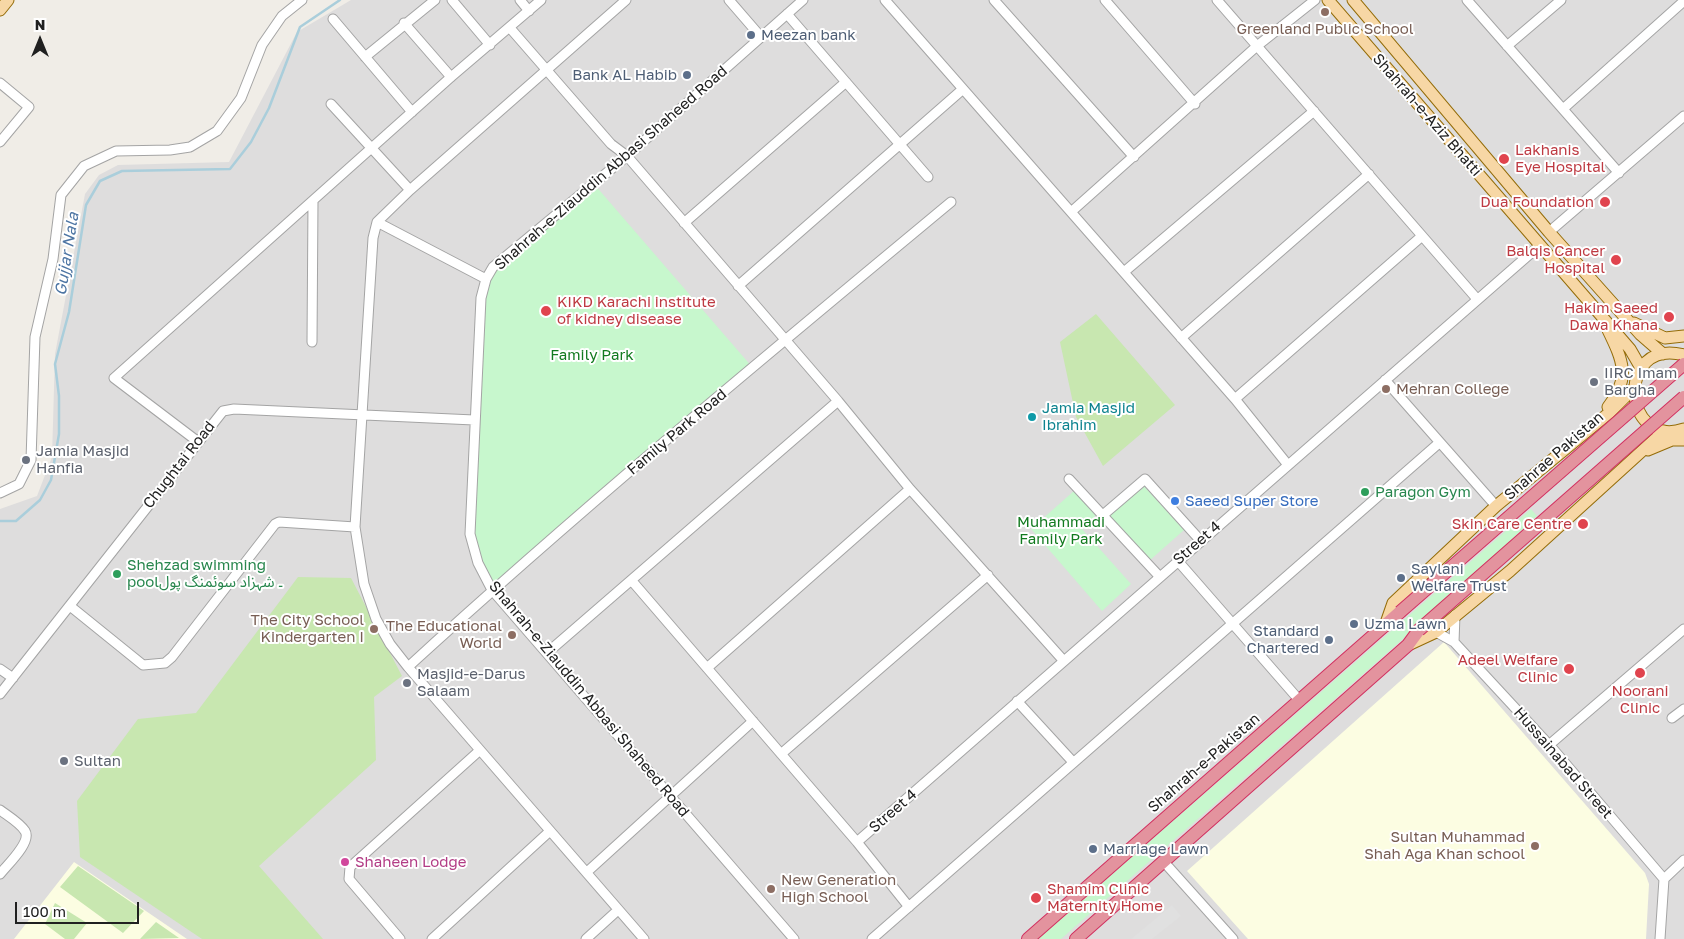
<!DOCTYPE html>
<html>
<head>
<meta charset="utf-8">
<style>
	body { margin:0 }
	#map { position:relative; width:1684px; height:939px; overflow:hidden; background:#f0ede7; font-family:"Golos Text",sans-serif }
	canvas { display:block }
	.north { position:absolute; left:15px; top:15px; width:50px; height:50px; -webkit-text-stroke:4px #fff; paint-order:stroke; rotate:0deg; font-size:14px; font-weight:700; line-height:20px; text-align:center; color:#202020 }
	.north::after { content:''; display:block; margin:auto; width:18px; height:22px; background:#202020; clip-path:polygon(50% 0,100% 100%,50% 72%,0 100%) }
	.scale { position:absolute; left:15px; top:902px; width:124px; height:22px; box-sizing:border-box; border:2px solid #202020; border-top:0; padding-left:6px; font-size:15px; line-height:18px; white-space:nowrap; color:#202020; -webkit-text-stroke:4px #fff; paint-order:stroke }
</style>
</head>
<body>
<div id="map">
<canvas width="1684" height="939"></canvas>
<div class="north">N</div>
<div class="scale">100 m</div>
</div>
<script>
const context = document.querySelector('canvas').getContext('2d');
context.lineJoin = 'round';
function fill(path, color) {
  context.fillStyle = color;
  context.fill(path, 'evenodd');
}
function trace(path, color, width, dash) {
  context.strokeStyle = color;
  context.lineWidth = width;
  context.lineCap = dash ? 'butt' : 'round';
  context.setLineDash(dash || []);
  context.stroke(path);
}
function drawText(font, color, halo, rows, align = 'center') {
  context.font = font + ' "Golos Text","Noto Sans Arabic",sans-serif';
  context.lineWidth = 4;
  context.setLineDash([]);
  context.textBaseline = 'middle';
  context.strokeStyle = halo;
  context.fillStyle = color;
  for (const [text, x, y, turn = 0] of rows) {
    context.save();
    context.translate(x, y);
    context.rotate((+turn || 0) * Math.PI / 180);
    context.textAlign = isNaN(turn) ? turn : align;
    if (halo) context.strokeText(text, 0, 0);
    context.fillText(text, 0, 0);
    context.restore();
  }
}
fill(new Path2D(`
	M 351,0 L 1684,0 L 1684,939 L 0,939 L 0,509 L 37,496 L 52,457 L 55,354 L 85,194 L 99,175 L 118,165 L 229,162 L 297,32 Z`), '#dedddd');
fill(new Path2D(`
	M 1444,642 L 1645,873 L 1649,884 L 1646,939 L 1248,939 L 1187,871 Z
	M 74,862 L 187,939 L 14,939 Z`), '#fcfde2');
fill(new Path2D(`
	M 1096,314 L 1175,405 L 1103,466 L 1076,417 L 1060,342 Z
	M 298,577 L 351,578 L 402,676 L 374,697 L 376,760 L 259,866 L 323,939 L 202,939 L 80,857 L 77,801 L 138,719 L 196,713 Z
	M 78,866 L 144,911 L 123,933 L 60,887 Z
	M 55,903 L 87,923 L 74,939 L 65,939 L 45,924 Z
	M 156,922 L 179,938 L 140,939 Z`), '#c8e7b0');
fill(new Path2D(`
	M 594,184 L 753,368 L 492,590 L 470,534 L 486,279 Z
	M 1143,485 L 1184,530 L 1149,561 L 1108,516 Z
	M 1075,490 L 1097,514 L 1082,529 L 1131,584 L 1102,611 L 1031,529 Z
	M 1531,509 L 1537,516 L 1419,625 L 1061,939 L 1038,939 Z`), '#c7f7cd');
fill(new Path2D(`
	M 1172,905 L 1181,916 L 1152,939 L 1131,939 Z`), '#e0e0e0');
trace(new Path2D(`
	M 0,521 L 16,521 L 40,500 L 51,480 L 59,434 L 59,396 L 55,364 L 69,312 L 86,205 L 100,181 L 122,171 L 230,169 L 251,142 L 269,108 L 300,27 L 340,0`), '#aacedb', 2.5);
const minor = new Path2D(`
	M 452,0 L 490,45
	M 520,0 L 529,11
	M 626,0 L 410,190 L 377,222 L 373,238 L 355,527 L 364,584 L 376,619 L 390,644 L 408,667 L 644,939
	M 729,0 L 761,37
	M 885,0 L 1235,399 L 1288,465
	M 994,0 L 1134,157
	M 1105,0 L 1195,104
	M 1217,0 L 1477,299
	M 1467,0 L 1619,173
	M 787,14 L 928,177
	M 333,19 L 412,112
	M 404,23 L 451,77
	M 510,28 L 611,144 L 627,156 L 838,401 L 910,489 L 1063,660
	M 1507,46 L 1561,0
	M 365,57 L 435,0
	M 0,83 L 29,107 L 0,142
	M 331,104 L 410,190
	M 1563,109 L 1684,1
	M 1071,212 L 1257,46 L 1315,0
	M 377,222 L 486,279
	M 684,223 L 846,82
	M 1549,232 L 1684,116
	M 1124,272 L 1314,111
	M 738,286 L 963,89
	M 1181,338 L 1369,174
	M 312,342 L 313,201
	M 1385,380 L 1496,506
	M 1235,399 L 1422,236
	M 197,441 L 114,378 L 451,77 L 541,0
	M 1069,479 L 1159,576
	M 0,493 L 19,484 L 31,460 L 35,337 L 53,259 L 61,195 L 84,166 L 116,151 L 170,150 L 190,147 L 217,131 L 241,98 L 262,45 L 282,16 L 302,0
	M 1103,515 L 1145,479 L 1200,540
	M 1177,560 L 1300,701
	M 632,581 L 857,842 L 909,907
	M 70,606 L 143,665 L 165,663 L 172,657 L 275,524 L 279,522 L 355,527
	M 1436,632 L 1454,642 L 1553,749 L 1664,879
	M 1454,642 L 1455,615
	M 547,653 L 838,401
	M 408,667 C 584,506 768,354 951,202
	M 707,668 L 910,489
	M 0,669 L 13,678
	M 0,694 L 223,411 L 234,409 L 474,420
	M 1017,701 L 1073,762
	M 1672,718 L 1684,709
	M 1549,745 L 1684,629
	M 781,754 L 988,575
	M 0,810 C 8,816 20,823 25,831 C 32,842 7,865 0,874
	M 857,842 L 1539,246
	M 1164,862 L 1233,939
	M 587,872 L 753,721
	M 400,939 L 349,879 L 350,867 L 479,751
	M 432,939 L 550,831
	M 586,939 L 618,910
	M 794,939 L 492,590 L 478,563 L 470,534 L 481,298 L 486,279 L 493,267 L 627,156 L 803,0
	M 872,939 L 1439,443
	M 1660,939 L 1664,879 L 1684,860`);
const major = new Path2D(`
	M 1328,0 L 1630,349 L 1641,368
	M 1353,0 L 1549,232 L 1640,334 L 1663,354
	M 0,10 L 8,0
	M 1634,323 L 1665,338 L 1684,336
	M 1684,355 C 1615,337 1622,450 1684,429
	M 1608,407 C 1631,378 1623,361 1608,330
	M 1648,450 L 1672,440 L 1684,440
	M 1385,626 L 1393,603 L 1496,506 L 1609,413 L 1633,389
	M 1408,645 L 1436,632 L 1510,571 L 1664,431`);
const highway = new Path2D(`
	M 1028,939 L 1400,612
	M 1076,939 L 1408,645 L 1419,630`);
trace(minor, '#a4a4a4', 11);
trace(major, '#946c08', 13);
trace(highway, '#d23060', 14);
trace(minor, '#fff', 9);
trace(major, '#f7d7a5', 11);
trace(highway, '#e3939e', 12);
const highwayBridge = new Path2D(`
	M 1400,612 L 1684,364
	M 1419,630 L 1684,397`);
trace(highwayBridge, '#d23060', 14, []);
trace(highwayBridge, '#e3939e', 12);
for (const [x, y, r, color] of [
	[1325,12,5,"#8d6e63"],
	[751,35,5,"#5c6f8a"],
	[687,75,5,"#5c6f8a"],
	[1504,159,6,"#e0444e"],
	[1605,202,6,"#e0444e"],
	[1616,260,6,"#e0444e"],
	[546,311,6,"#e0444e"],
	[1669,317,6,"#e0444e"],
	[1594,382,5,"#6b7280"],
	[1386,389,5,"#8d6e63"],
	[1032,417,5,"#0f9aa8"],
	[26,460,5,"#6b7280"],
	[1365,492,5,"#2e9e5b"],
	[1175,501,5,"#3f7fe0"],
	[1583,524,6,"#e0444e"],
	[117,574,5,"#2e9e5b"],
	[1401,578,5,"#5c6f8a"],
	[1354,624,5,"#5c6f8a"],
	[374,629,5,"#8d6e63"],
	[512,635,5,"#8d6e63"],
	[1329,640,5,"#5c6f8a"],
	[1569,669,6,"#e0444e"],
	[1640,673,6,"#e0444e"],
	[407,683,5,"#6b7280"],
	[64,761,5,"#6b7280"],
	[1535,846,5,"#8d6e63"],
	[1093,849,5,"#5c6f8a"],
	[345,862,5,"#d1479c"],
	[771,889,5,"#8d6e63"],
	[1036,898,6,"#e0444e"]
]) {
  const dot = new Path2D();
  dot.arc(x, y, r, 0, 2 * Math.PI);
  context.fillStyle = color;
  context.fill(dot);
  trace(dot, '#fff', 2);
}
drawText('15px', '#785e54', '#fff', [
	["Greenland Public School",1325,29,"center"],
	["Mehran College",1396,389,"left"],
	["The City School",364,620],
	["Kindergarten I",364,637],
	["The Educational",502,626],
	["World",502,643],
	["Sultan Muhammad",1525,837],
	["Shah Aga Khan school",1525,854],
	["New Generation",781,880,"left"],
	["High School",781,897,"left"]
], 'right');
drawText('15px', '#4e5e75', '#fff', [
	["Meezan bank",761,35],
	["Bank AL Habib",677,75,"right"],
	["Saylani",1411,569],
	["Welfare Trust",1411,586],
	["Uzma Lawn",1364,624],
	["Standard",1319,631,"right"],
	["Chartered",1319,648,"right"],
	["Marriage Lawn",1103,849]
], 'left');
drawText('15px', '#202020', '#fff', [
	["Shahrah-e-Aziz Bhatti",1427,115,49],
	["Shahrah-e-Ziauddin Abbasi Shaheed Road",611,168,-41],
	["Family Park Road",677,432,-40],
	["Shahrae Pakistan",1554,456,-41],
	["Chughtai Road",179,465,-52],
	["Street 4",1197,543,-41],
	["Shahrah-e-Ziauddin Abbasi Shaheed Road",589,699,50],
	["Shahrah-e-Pakistan",1204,763,-41],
	["Hussainabad Street",1563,763,49],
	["Street 4",893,811,-41]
]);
drawText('15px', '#be3a42', '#fff', [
	["Lakhanis",1515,150,"left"],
	["Eye Hospital",1515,167,"left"],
	["Dua Foundation",1594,202],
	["Balqis Cancer",1605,251],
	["Hospital",1605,268],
	["KIKD Karachi institute",557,302,"left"],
	["of kidney disease",557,319,"left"],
	["Hakim Saeed",1658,308],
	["Dawa Khana",1658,325],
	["Skin Care Centre",1572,524],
	["Adeel Welfare",1558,660],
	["Clinic",1558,677],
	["Noorani",1640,691,"center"],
	["Clinic",1640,708,"center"],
	["Shamim Clinic",1047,889,"left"],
	["Maternity Home",1047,906,"left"]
], 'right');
drawText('15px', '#127a1f', '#fff', [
	["Family Park",592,355],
	["Muhammadi",1061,522],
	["Family Park",1061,539]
]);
drawText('15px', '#5b616d', '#fff', [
	["IIRC Imam",1604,373],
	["Bargha",1604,390],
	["Jamia Masjid",36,451],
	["Hanfia",36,468],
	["Masjid-e-Darus",417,674],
	["Salaam",417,691],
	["Sultan",74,761]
], 'left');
drawText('15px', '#0d838f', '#fff', [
	["Jamia Masjid",1042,408],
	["Ibrahim",1042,425]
], 'left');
drawText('15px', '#27864d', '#fff', [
	["Paragon Gym",1375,492],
	["Shehzad swimming",127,565],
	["pool۔ شہزاد سوئمنگ پول",127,582]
], 'left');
drawText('15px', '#366cbe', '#fff', [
	["Saeed Super Store",1185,501]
], 'left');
drawText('15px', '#b23c85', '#fff', [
	["Shaheen Lodge",355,862]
], 'left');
drawText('italic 16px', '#4d75a3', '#fff', [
	["Gujjar Nala",67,254,-81]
]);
</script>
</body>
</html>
